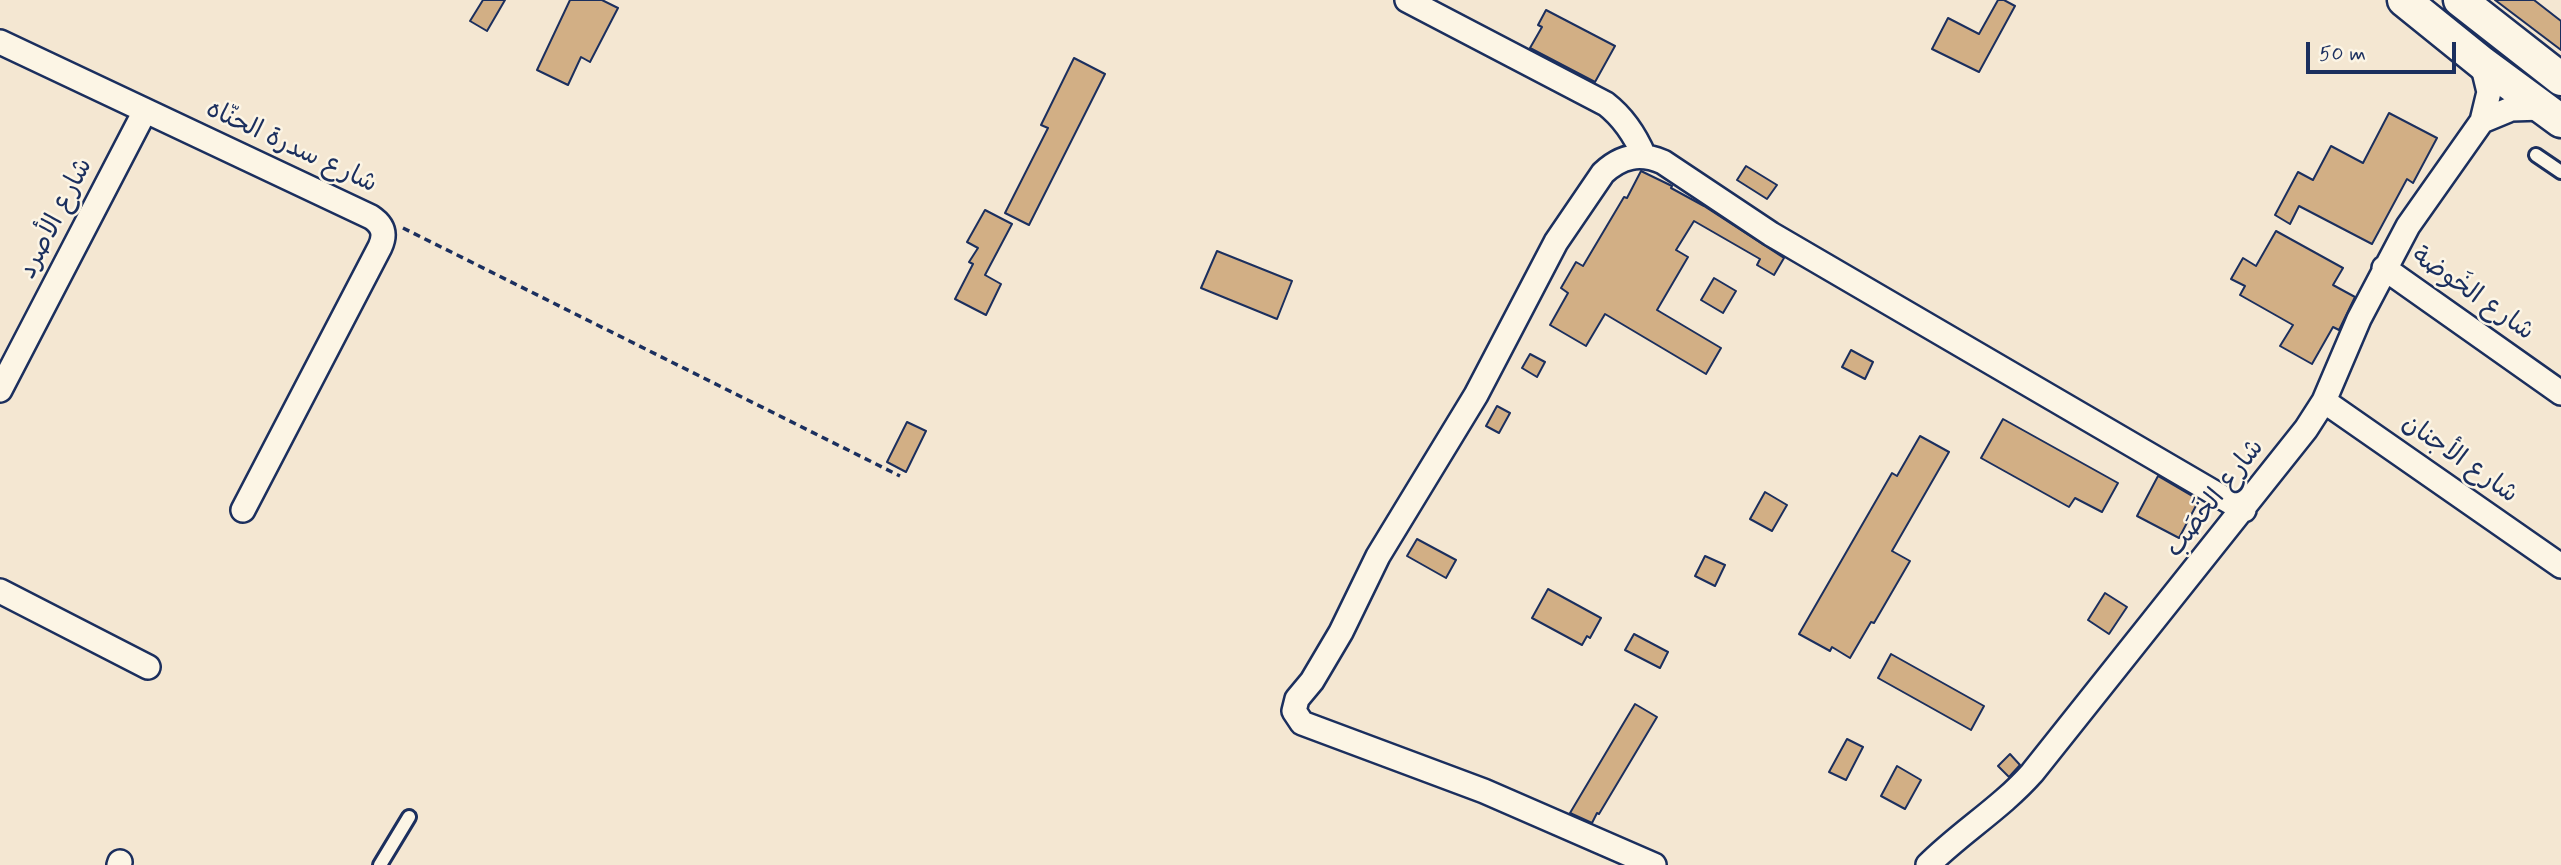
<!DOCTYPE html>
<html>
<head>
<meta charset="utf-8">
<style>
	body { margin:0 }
	#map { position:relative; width:2561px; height:865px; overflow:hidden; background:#f4e7d2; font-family:Mynerve,sans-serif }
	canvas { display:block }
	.scale { position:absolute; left:2306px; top:42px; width:150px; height:32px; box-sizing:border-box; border:4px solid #1b2f5e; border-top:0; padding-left:9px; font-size:21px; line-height:24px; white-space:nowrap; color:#1b2f5e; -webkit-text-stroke:5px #fcf5e5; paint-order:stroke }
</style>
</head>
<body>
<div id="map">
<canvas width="2561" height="865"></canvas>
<div class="scale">50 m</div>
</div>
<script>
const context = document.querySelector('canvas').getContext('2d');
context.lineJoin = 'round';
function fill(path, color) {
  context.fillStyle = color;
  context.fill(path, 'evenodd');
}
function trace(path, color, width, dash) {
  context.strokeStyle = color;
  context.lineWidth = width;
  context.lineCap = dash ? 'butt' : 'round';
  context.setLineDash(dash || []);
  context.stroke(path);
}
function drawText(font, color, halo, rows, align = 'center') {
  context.font = font + ' Mynerve,"Playpen Sans Arabic",sans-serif';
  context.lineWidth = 5;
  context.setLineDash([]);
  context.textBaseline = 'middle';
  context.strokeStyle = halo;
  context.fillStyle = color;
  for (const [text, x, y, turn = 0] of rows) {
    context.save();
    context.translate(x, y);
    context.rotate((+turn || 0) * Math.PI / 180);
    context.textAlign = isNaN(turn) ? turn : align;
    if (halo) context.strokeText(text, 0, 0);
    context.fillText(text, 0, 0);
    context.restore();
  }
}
const building = new Path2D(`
	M 483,0 L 505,0 L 487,31 L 470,21 Z
	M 570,0 L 602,0 L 618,8 L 590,62 L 581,57 L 568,85 L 537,70 Z
	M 1998,0 L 2004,0 L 2015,6 L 1979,72 L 1932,49 L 1948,18 L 1979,34 Z
	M 2495,0 L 2534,0 L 2561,21 L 2561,50 Z
	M 1546,10 L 1615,46 L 1595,82 L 1530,48 L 1542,27 L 1538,25 Z
	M 1074,58 L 1105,74 L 1029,225 L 1005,213 L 1048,128 L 1041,125 Z
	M 2389,113 L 2437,138 L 2413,183 L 2407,179 L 2372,244 L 2299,206 L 2290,224 L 2275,215 L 2298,172 L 2313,180 L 2331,146 L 2363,163 Z
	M 1746,166 L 1777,185 L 1767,199 L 1737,180 Z
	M 1641,171 L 1672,186 L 1671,188 L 1704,206 L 1784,258 L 1774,275 L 1757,265 L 1760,259 L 1694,221 L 1676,250 L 1688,257 L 1657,310 L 1721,348 L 1706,374 L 1605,314 L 1586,346 L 1550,325 L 1568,293 L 1561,288 L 1576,262 L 1583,266 L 1624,197 L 1627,198 Z
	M 985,210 L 1012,224 L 985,275 L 1001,284 L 986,315 L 955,299 L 973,264 L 969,262 L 978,248 L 967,242 Z
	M 2276,231 L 2343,268 L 2333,285 L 2355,297 L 2339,330 L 2333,327 L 2312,364 L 2280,346 L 2293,325 L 2240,295 L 2245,286 L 2231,279 L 2243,258 L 2256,266 Z
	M 1217,251 L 1292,281 L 1277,319 L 1201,288 Z
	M 1714,278 L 1736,291 L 1723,313 L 1701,300 Z
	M 1851,350 L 1873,362 L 1865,379 L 1842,367 Z
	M 1530,354 L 1545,362 L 1537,377 L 1522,368 Z
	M 1497,406 L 1510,413 L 1499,433 L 1486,426 Z
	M 2003,419 L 2118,483 L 2102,512 L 2075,498 L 2069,507 L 1981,458 Z
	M 907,422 L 926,431 L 906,472 L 887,462 Z
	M 1920,436 L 1949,452 L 1892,551 L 1910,561 L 1874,623 L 1871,622 L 1850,658 L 1832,647 L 1830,651 L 1799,634 L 1892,473 L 1897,476 Z
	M 2158,476 L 2199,500 L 2179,538 L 2137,516 Z
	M 1765,492 L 1787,505 L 1772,531 L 1750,519 Z
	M 1417,539 L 1456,560 L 1446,578 L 1407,556 Z
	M 1705,556 L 1725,565 L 1715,586 L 1695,576 Z
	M 1548,589 L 1601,618 L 1590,638 L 1587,636 L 1582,645 L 1532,618 Z
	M 2105,593 L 2127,607 L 2109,634 L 2088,620 Z
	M 1634,634 L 1668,652 L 1660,668 L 1625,650 Z
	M 1891,654 L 1984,706 L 1971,730 L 1878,678 Z
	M 1635,704 L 1657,717 L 1599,814 L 1597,813 L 1592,823 L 1570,813 Z
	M 1847,739 L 1863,747 L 1846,780 L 1829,772 Z
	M 2010,754 L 2020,765 L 2009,777 L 1998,766 Z
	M 1897,766 L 1921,780 L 1905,809 L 1881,796 Z`);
fill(building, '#d2af85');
trace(building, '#1b2f5e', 2);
const lane = new Path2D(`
	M 2536,155 L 2561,172
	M 380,865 L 409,817`);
const street = new Path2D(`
	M 1407,0 L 1606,104 C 1624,118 1635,135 1644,156
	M 0,42 L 371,217 C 383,225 386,234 380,247 L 243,510
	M 2482,121 L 2511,109 L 2543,108
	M 2384,268 L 2561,393
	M 0,390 L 145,111
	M 2324,401 L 2561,566
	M 0,591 L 148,667
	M 119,865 L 120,862
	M 1654,865 L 1484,791 L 1302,723 L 1294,711 L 1297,699 L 1312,681 L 1341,632 L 1378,556 L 1476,395 L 1556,242 L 1603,173 C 1621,156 1640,152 1663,162 L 1771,234 L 2244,510
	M 1928,865 C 1961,832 2001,808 2032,773 L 2306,429 L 2324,401 L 2359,319 L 2408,226 L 2482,121 L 2489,92 L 2482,63`);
const secondary = new Path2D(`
	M 2404,0 L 2482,63 L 2561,121
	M 2460,0 L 2561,79`);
trace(lane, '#1b2f5e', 18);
trace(street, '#1b2f5e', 28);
trace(secondary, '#1b2f5e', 37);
trace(new Path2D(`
	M 403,228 L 900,476`), '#1b2f5e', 3.5, [7, 5]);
trace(lane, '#fcf5e5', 12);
trace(street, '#fcf5e5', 23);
trace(secondary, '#fcf5e5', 32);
drawText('26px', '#1b2f5e', '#fcf5e5', [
	["شارع سدرة الحنّاه",291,148,25],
	["شارع الأصرد",57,219,-63],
	["شارع الخَوضة",2472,295,35],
	["شارع الأجنان",2459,460,35],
	["شارع الخَصَب",2216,499,-52]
]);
</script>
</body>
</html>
